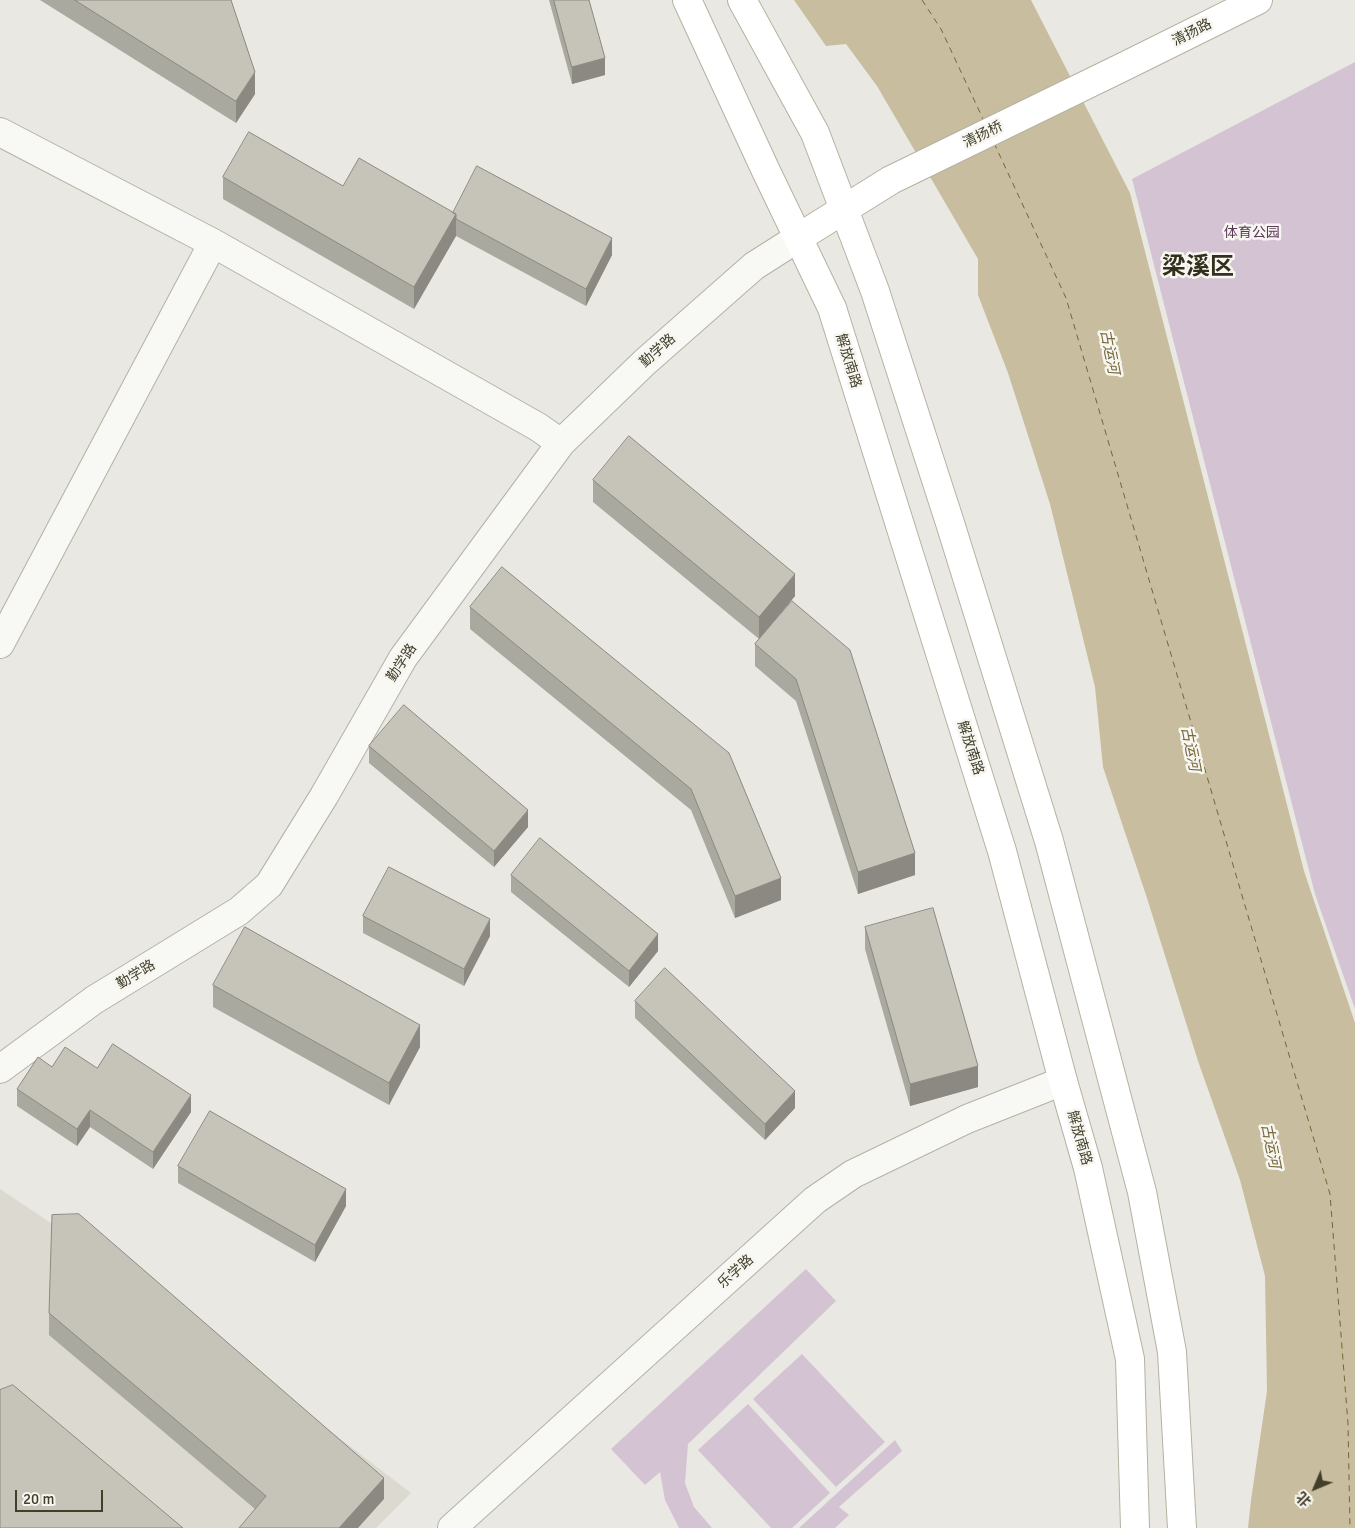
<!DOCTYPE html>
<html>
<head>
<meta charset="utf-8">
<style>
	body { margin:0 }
	#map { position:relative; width:1355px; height:1528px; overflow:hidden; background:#eae8e2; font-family:Signika,"Noto Sans SC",sans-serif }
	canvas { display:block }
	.north { position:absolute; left:1290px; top:1463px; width:50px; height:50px; -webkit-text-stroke:4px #f7f6f1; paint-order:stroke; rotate:225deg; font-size:14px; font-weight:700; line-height:20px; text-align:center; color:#413e2a }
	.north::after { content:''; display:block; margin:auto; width:18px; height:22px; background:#413e2a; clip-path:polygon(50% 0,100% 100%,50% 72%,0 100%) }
	.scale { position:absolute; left:15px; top:1490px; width:88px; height:22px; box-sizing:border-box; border:2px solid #413e2a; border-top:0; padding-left:6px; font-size:15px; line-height:18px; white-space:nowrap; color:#413e2a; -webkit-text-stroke:4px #f7f6f1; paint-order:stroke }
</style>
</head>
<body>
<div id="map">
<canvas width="1355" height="1528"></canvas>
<div class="north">北</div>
<div class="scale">20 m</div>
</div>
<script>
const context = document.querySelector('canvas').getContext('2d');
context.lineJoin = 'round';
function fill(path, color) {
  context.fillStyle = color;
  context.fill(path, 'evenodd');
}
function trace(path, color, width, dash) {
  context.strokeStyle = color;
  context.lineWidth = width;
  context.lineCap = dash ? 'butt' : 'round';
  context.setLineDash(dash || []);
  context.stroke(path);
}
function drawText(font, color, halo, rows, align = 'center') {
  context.font = font + ' Signika,"Noto Sans SC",sans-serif';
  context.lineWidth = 5;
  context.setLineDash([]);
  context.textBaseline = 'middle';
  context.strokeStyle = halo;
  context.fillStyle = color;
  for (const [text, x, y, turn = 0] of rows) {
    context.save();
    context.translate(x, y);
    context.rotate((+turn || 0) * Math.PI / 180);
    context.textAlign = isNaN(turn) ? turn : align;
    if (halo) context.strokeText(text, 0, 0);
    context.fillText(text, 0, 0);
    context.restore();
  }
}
fill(new Path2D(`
	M 0,1189 L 111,1263 L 411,1493 L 376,1528 L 0,1528 Z`), '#dcdad0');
fill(new Path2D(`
	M 1355,62 L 1355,1009 L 1315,894 L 1132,179 Z
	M 806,1269 L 836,1301 L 688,1444 L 685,1483 L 694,1507 L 712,1528 L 679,1528 L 665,1500 L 660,1472 L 645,1485 L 611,1449 Z
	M 802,1354 L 885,1442 L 836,1487 L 753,1399 Z
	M 748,1404 L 830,1493 L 792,1528 L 771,1528 L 698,1450 Z
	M 895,1440 L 902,1451 L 839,1507 L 849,1515 L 835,1528 L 799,1528 Z`), '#d3c3d3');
fill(new Path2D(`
	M 794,0 L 1031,0 L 1130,193 L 1304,871 L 1355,1023 L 1355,1528 L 1248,1528 L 1251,1500 L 1267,1391 L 1265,1276 L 1240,1180 L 1198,1061 L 1146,895 L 1103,767 L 1095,687 L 1050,504 L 1008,373 L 978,295 L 978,259 L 877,86 L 846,44 L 826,46 Z`), '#c8bd9e');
trace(new Path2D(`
	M 922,0 L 941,29 L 983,119
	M 994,143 L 1066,298 L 1330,1194 L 1348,1424 L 1350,1528`), '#746636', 1, [6, 5]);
const minor = new Path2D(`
	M 0,132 L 213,243 L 538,427 L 561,443
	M 0,644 L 213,243
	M 0,1069 L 94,1000 L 239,911 L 269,885 L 324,796 L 403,658 L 561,443 L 645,362 L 754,266 L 798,238
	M 452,1528 L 815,1200 L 853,1174 L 967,1119 L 1063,1081`);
const major = new Path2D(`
	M 687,0 L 766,171 L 832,308 L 1002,851 L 1063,1081 L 1088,1168 L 1130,1359 L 1135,1528
	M 742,0 L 815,133 L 875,291 L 950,523 L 1049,841 L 1142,1192 L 1172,1352 L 1182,1528
	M 798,238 L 891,180 L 1125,66 L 1258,0`);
trace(minor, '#b4b2a7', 30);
trace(major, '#b5b2a1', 30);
trace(minor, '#f8f8f4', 28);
trace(major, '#fff', 28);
fill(new Path2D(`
	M 40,0 L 231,0 L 255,94 L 236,123 Z
	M 549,0 L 589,0 L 605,75 L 572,84 Z
	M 223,177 L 343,186 L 453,213 L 612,255 L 586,306 L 456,236 L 414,309 L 223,199 Z
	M 593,480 L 795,596 L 759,639 L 593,502 Z
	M 792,601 L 915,875 L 858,894 L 796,701 L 755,666 L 755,644 Z
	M 470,607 L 729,753 L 781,900 L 735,918 L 691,810 L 470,629 Z
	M 369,746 L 528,827 L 494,867 L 369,763 Z
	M 511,875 L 658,951 L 629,987 L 511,892 Z
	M 363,916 L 490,936 L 464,986 L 363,933 Z
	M 865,927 L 978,1087 L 910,1106 L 865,949 Z
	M 213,985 L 420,1047 L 389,1105 L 213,1007 Z
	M 635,1001 L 795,1108 L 765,1140 L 635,1018 Z
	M 52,1067 L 97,1068 L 191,1112 L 153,1169 L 90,1127 L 77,1146 L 17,1106 L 17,1089 Z
	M 178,1166 L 346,1206 L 315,1262 L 178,1183 Z
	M 49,1313 L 384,1499 L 255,1509 L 49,1335 Z`), '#aaa99f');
fill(new Path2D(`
	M 605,58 L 605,75 L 572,84 L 572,67 Z
	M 255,72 L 255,94 L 236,123 L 236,101 Z
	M 456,214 L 456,236 L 414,309 L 414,287 Z
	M 612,238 L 612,255 L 586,306 L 586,289 Z
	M 795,574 L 795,596 L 759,639 L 759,617 Z
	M 528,810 L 528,827 L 494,867 L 494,851 Z
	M 915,853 L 915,875 L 858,894 L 858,872 Z
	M 781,878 L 781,900 L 735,918 L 735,896 Z
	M 490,919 L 490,936 L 464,986 L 464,969 Z
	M 658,934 L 658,951 L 629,987 L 629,971 Z
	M 420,1025 L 420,1047 L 389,1105 L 389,1083 Z
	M 978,1066 L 978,1087 L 910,1106 L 910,1084 Z
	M 795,1091 L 795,1108 L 765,1140 L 765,1124 Z
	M 191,1095 L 191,1112 L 153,1169 L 153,1152 Z
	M 90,1110 L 90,1127 L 77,1146 L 77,1129 Z
	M 346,1189 L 346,1206 L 315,1262 L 315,1245 Z
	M 384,1478 L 384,1499 L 358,1528 L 339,1528 Z`), '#8b8982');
const building = new Path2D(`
	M 75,0 L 231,0 L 255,72 L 236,101 Z
	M 554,0 L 589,0 L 605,58 L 572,67 Z
	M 249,132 L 343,186 L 359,158 L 456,214 L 414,287 L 223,177 Z
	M 477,166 L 612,238 L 586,289 L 456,219 L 456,214 L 453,213 Z
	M 629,436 L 795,574 L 759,617 L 593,480 Z
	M 502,567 L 729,753 L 781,878 L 735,896 L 691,789 L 470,607 Z
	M 792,601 L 850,650 L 915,853 L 858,872 L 796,679 L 755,644 Z
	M 404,705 L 528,810 L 494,851 L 369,746 Z
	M 540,838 L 658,934 L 629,971 L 511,875 Z
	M 389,867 L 490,919 L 464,969 L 363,916 Z
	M 933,908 L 978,1066 L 910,1084 L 865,927 Z
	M 245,927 L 420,1025 L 389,1083 L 213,985 Z
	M 665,968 L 795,1091 L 765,1124 L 635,1001 Z
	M 113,1044 L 191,1095 L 153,1152 L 90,1110 L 77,1129 L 17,1089 L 38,1057 L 52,1067 L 65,1047 L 97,1068 Z
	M 210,1111 L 346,1189 L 315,1245 L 178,1166 Z
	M 79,1214 L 384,1478 L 339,1528 L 239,1528 L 266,1496 L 49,1313 L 52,1215 Z
	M 13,1385 L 183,1528 L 0,1528 L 0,1390 Z`);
fill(building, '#c6c4b9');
trace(building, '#8b8982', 1);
drawText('14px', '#413e2a', '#f7f6f1', [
	["清扬路",1192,33,-27],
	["清扬桥",983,135,-26],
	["勤学路",658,351,-42],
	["解放南路",848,361,73],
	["勤学路",402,663,-57],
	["解放南路",970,748,72],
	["勤学路",136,975,-31],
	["解放南路",1079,1138,74],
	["乐学路",736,1272,-42]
]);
drawText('14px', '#5c385b', '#f7f6f1', [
	["体育公园",1252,233]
]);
drawText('italic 15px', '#746636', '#f7f6f1', [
	["古运河",1109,352,79],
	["古运河",1190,749,79],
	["古运河",1270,1146,79]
]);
drawText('bold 24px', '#322f1d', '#f7f6f1', [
	["梁溪区",1198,268]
]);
</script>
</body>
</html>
